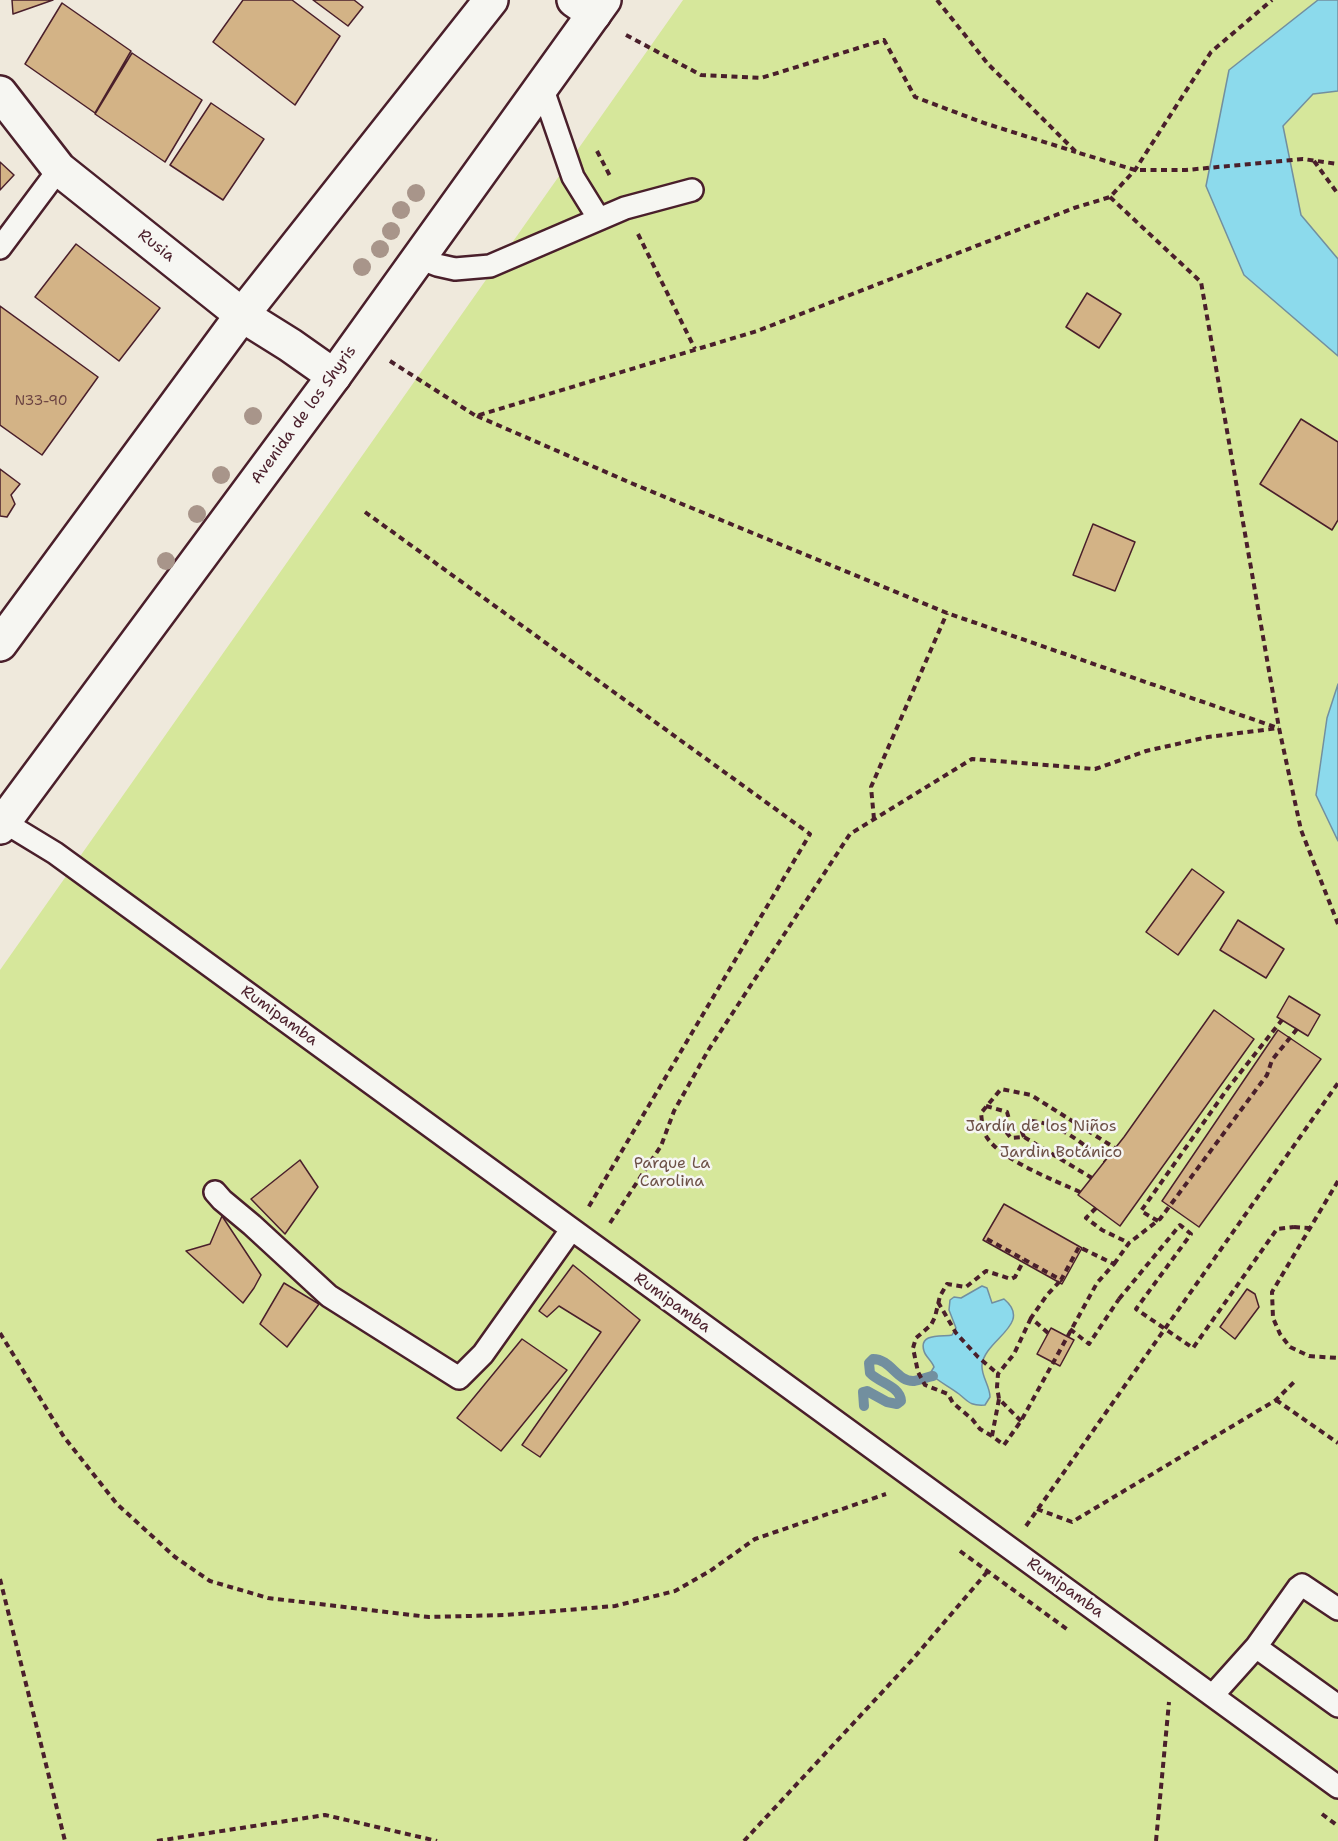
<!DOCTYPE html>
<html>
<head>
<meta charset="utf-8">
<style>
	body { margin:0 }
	canvas { display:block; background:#efe9dc }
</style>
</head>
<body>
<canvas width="1338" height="1841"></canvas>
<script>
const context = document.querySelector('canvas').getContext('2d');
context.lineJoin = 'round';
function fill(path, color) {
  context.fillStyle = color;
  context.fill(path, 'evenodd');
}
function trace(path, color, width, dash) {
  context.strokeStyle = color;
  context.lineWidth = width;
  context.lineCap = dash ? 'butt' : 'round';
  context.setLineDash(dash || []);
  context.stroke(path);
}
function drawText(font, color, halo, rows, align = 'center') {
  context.font = font + ' "Shantell Sans",sans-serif';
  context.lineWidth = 5;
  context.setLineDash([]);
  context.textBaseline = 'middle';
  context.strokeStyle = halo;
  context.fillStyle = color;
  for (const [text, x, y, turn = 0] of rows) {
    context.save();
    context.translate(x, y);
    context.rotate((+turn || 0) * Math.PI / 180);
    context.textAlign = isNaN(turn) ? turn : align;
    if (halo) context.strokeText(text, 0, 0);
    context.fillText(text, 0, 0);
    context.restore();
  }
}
fill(new Path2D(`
	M 683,0 L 1338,0 L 1338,1841 L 0,1841 L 0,970 Z`), '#d6e79b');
const water = new Path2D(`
	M 1318,0 L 1338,0 L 1338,91 L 1313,94 L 1283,126 L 1301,215 L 1338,259 L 1338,356 L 1244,275 L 1206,186 L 1229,70 Z
	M 1338,684 L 1338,841 L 1316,795 L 1327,718 Z
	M 982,1286 L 987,1288 L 992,1303 L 1004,1299 C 1034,1324 984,1340 982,1365 C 981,1376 990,1386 990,1397 L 985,1405 C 970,1406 969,1402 959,1394 C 950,1387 941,1383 933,1376 L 931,1372 L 934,1367 C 932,1361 925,1356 924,1351 C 918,1332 944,1337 952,1335 L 956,1328 L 949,1310 L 950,1300 L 954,1297 L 961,1298 Z`);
fill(water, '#8cdaec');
trace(water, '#728f9f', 1.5);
trace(new Path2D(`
	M 864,1406 L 863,1392 L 867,1391 L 887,1402 L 897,1404 L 901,1401 C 900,1386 879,1383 870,1373 L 869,1363 L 873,1359 C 891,1359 897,1382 914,1381 C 920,1380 927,1377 933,1376`), '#728f9f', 10);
const building = new Path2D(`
	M 12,0 L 53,0 L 13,14 Z
	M 243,0 L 292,0 L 340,36 L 295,105 L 213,42 Z
	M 313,0 L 354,0 L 363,7 L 348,26 Z
	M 62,3 L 131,51 L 95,113 L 25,64 Z
	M 132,53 L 202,100 L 165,162 L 95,114 Z
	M 211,103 L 264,139 L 223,200 L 170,165 Z
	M 0,162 L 14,175 L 0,190 Z
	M 76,244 L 160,308 L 119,361 L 35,297 Z
	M 1087,293 L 1121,314 L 1099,348 L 1066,327 Z
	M 0,306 L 98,377 L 42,455 L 0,425 Z
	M 1301,419 L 1338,442 L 1338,520 L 1332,530 L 1260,484 Z
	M 0,469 L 20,484 L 11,495 L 15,504 L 7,517 L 0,516 Z
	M 1093,524 L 1135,542 L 1115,591 L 1073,575 Z
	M 1192,869 L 1224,892 L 1178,955 L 1146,932 Z
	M 1238,920 L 1284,949 L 1266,978 L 1220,950 Z
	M 1289,996 L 1320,1015 L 1308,1036 L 1277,1017 Z
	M 1214,1010 L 1254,1039 L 1120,1226 L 1078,1195 L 1124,1137 Z
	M 1278,1030 L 1321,1059 L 1199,1227 L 1162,1201 Z
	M 300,1160 L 318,1187 L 285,1234 L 251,1199 Z
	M 1004,1204 L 1082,1248 L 1062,1284 L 983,1240 Z
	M 222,1216 L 261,1275 L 254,1288 L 243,1303 L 186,1251 L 210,1244 Z
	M 573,1265 L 640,1320 L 540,1457 L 522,1445 L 601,1332 L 559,1306 L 547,1317 L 539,1311 Z
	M 284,1283 L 319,1304 L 287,1347 L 260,1324 Z
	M 1247,1289 L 1255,1294 L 1259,1307 L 1235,1339 L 1220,1327 Z
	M 1051,1328 L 1074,1340 L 1060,1366 L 1037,1354 Z
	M 522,1339 L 567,1370 L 501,1451 L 457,1418 Z`);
fill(building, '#d3b386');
trace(building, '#4a1f2b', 1.5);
const lane = new Path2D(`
	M 542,87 L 573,177 L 599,219
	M 0,248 L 59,169
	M 419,258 L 437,265 L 455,269 L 490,266 L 625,208 L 692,190
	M 4,822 L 55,853 L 1338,1787
	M 215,1192 L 222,1200 L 252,1225 L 329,1296 L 459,1378 L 483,1354 L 571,1230
	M 1256,1647 L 1298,1588 L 1302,1585 L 1338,1609
	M 1213,1695 L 1256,1647 L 1338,1706`);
const street = new Path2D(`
	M 574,0 L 594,14
	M 0,93 L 59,169 L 242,315 L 290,345 L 334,376`);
const secondary = new Path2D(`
	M 0,644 L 242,315 L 491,0
	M 0,827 L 334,376 L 604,0`);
trace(lane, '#4a1f2b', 26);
trace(street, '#4a1f2b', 38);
trace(secondary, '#4a1f2b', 38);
trace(new Path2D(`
	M 937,0 L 988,64 L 1076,152 L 1135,170 L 1186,170 L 1303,159 L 1338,164
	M 626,35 L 701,75 L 761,78 L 884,40 L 915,97 L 984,123 L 1076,152
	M 597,151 L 610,176
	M 1314,161 L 1338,194
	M 1110,197 L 1201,282 L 1279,728 L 1301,830 L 1338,924
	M 638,234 L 695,349
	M 390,361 L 476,416 L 757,331 L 1074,208 L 1110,197 L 1135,170 L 1211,52 L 1272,0
	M 477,416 L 631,483 L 947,613 L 1278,728
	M 365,512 L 810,834 L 588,1208
	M 874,819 L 871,787 L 947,613
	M 986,1106 L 1007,1112 L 1009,1119 L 1007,1133 L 1011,1138 L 1024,1137 L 1092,1178
	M 1024,1137 L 1022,1132 L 1024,1125 L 1030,1121 C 1058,1122 1084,1145 1105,1161
	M 1338,1181 L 1272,1292 L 1273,1318 L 1280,1334 L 1290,1347 L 1309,1356 L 1338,1358
	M 1080,1192 C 1056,1181 999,1159 986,1136 C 982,1130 982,1120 981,1113 L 1001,1089 L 1031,1095 L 1115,1148
	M 1096,1208 L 1086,1218 L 1102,1230 L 1129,1243
	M 1158,1221 L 1141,1211 L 1228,1088 L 1282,1020
	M 610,1223 L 661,1146 L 674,1111 L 709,1049 L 850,834 L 972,759 L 1095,769 L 1146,751 L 1208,737 L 1279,728
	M 1294,1227 L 1309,1228
	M 987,1239 L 1061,1280 L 1079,1247 L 1114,1264 L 1097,1283 L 1021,1421 L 1004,1445 L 992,1436 L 999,1399
	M 1114,1264 L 1129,1243 L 1160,1219 L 1267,1075 L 1272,1060 L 1297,1029
	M 938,1302 L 956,1333 L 978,1357 L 998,1374
	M 1070,1329 L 1089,1344 L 1119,1299
	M 0,1333 L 64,1437 L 117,1504 L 175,1557 L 210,1581 L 268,1598 L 429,1617 L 506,1615 L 615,1606 L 675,1591 L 710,1571 L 755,1539 L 886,1494
	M 1048,1333 L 1031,1318 L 1047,1295 L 1061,1280
	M 1276,1400 L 1338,1443
	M 1021,1421 L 999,1399 L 997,1387 L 998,1374 L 1014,1354 L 1031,1318
	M 992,1436 L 980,1429 L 972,1419 L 953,1403 L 948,1394 L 925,1385 L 918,1372 L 913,1348 L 916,1338 L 931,1325 L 935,1317 L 940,1296 L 947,1284 L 966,1287 L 986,1271 L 1011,1279 L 1015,1277 L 1024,1260
	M 1037,1509 L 1072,1522 L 1276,1400 L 1294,1382
	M 1026,1526 L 1338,1083
	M 960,1551 L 1068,1630
	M 0,1579 L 65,1841
	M 1322,1814 L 1338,1826
	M 157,1841 L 325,1815 L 437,1841
	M 744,1841 L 912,1660 L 988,1571
	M 1156,1841 L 1169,1702`), '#4a1f2b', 4, [6, 4.5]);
trace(lane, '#f6f6f2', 21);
trace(street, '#f6f6f2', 33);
trace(secondary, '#f6f6f2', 33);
trace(new Path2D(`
	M 1119,1299 L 1180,1225 L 1191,1234 L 1136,1309 L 1193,1348 L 1277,1229 L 1294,1227`), '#4a1f2b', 4, [6, 4.5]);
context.fillStyle = '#a8958a';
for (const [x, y] of [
	[416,193],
	[401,210],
	[391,231],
	[380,249],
	[362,267],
	[253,416],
	[221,475],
	[197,514],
	[166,561]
]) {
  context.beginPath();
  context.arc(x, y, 9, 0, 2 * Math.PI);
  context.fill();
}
drawText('14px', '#6c4442', null, [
	["N33-90",41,401]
]);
drawText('16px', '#4a1f2b', '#f6f6f2', [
	["Rusia",156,246,38],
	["Avenida de los Shyris",304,415,-54],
	["Rumipamba",279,1016,36],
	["Rumipamba",672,1303,36],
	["Rumipamba",1065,1588,36]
]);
drawText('16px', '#6d5147', '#f6f6f2', [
	["Jardín de los Niños",1041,1127],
	["Jardin Botánico",1061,1153],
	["Parque La",672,1164],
	["Carolina",672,1182]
]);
</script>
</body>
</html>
